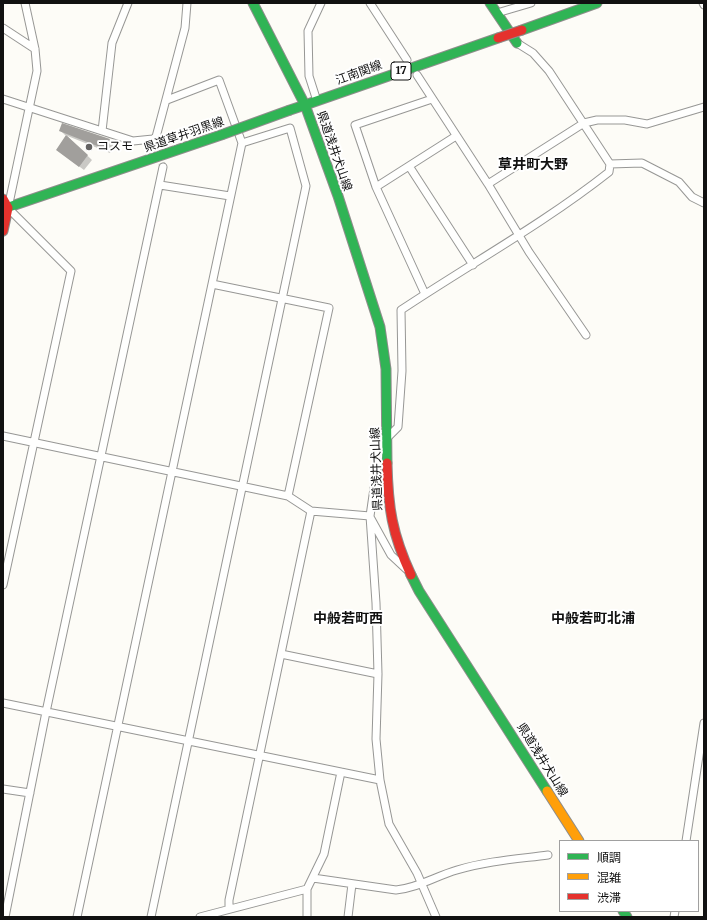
<!DOCTYPE html>
<html>
<head>
<meta charset="utf-8">
<style>
	body { margin:0 }
	#map { position:relative; width:707px; height:920px; overflow:hidden; background:#fdfcf7; font-family:Merriweather,"Noto Sans JP",serif }
	canvas { display:block }
	.frame { position:absolute; inset:0; border:4px solid #111; pointer-events:none }
	.legend { position:absolute; left:559px; top:840px; width:140px; height:72px; box-sizing:border-box; background:#fff; border:1px solid #a0a0a0; margin:0; padding:5px 7px; list-style:none; font-size:12px; color:#111 }
	.legend li { display:flex; align-items:center; gap:8px; height:20px }
	.legend b { width:20px; border:1px solid #a0a0a0 }
</style>
</head>
<body>
<div id="map">
<canvas width="707" height="920"></canvas>
<div class="frame"></div>
<ul class="legend">
<li><b style="height:5px;background:#30b455"></b>順調</li>
<li><b style="height:5px;background:#ff9f0a"></b>混雑</li>
<li><b style="height:5px;background:#e5322d"></b>渋滞</li>
</ul>
</div>
<script>
const context = document.querySelector('canvas').getContext('2d');
context.lineJoin = 'round';
function fill(path, color) {
  context.fillStyle = color;
  context.fill(path, 'evenodd');
}
function trace(path, color, width, dash) {
  context.strokeStyle = color;
  context.lineWidth = width;
  context.lineCap = dash ? 'butt' : 'round';
  context.setLineDash(dash || []);
  context.stroke(path);
}
function drawText(font, color, halo, rows, align = 'center') {
  context.font = font + ' Merriweather,"Noto Sans JP",serif';
  context.lineWidth = 4;
  context.setLineDash([]);
  context.textBaseline = 'middle';
  context.strokeStyle = halo;
  context.fillStyle = color;
  for (const [text, x, y, turn = 0] of rows) {
    context.save();
    context.translate(x, y);
    context.rotate((+turn || 0) * Math.PI / 180);
    context.textAlign = isNaN(turn) ? turn : align;
    if (halo) context.strokeText(text, 0, 0);
    context.fillText(text, 0, 0);
    context.restore();
  }
}
fill(new Path2D(`
	M 60,130 L 110,140 L 114,144 L 110,153 L 65,135 Z
	M 67,136 L 92,160 L 84,170 L 57,150 Z`), '#0003');
fill(new Path2D(`
	M 62,123 L 110,139 L 105,149 L 59,131 Z
	M 66,135 L 88,155 L 79,167 L 56,150 Z`), '#a19f9c');
trace(new Path2D(`
	M 155,143 L 163,167`), '#dad9d4', 7, [7, 3.5]);
const street = new Path2D(`
	M 370,3 L 407,60
	M 703,3 L 704,5
	M 497,13 L 531,3
	M 3,28 L 35,49
	M 417,75 L 488,184 L 529,252 L 586,335
	M 3,99 L 133,141 L 153,139 L 155,143
	M 167,100 L 219,80 L 242,143
	M 317,101 L 309,76 L 308,31 L 321,3
	M 102,131 L 112,43 L 128,3
	M 153,139 L 156,137 L 185,28 L 187,3
	M 610,164 L 642,163 L 679,182 L 692,197 L 704,203
	M 409,166 L 473,265
	M 488,184 L 584,123 L 597,120 L 625,120 L 647,124 L 704,107
	M 160,185 L 230,196
	M 376,187 L 456,136
	M 425,294 L 376,187 L 355,125 L 432,99
	M 3,436 L 288,496 L 311,511 L 370,516
	M 370,517 L 391,555 L 406,569
	M 3,585 L 71,271 L 8,208 L 37,71 L 35,49 L 25,3
	M 281,654 L 378,674
	M 3,703 L 380,780
	M 3,789 L 30,793
	M 686,841 L 704,723
	M 313,878 L 396,890 C 418,888 436,876 457,870 C 487,861 517,859 548,855
	M 229,909 L 229,900 L 311,511
	M 5,917 L 46,712 L 163,167
	M 77,917 L 212,284
	M 151,917 L 306,186 L 290,128 L 242,143 L 212,284 L 329,308 L 288,496
	M 200,917 L 307,889
	M 307,917 L 307,889 L 324,854 L 341,772
	M 348,917 L 352,884
	M 436,917 L 417,873 L 389,824 L 380,780 L 376,739 L 378,674 L 376,603 L 370,516 L 381,440 L 388,437 L 398,427 L 402,371 L 401,310 C 470,264 543,224 609,172 L 610,164 L 549,71 L 533,53 L 517,43
	M 674,917 L 675,911`);
const fast = new Path2D(`
	M 253,3 L 305,105 L 498,38
	M 490,3 L 517,43
	M 522,30 L 597,3
	M 290,110 L 305,105 L 338,196 L 380,327 L 386,369 L 387,463
	M 3,209 L 221,135
	M 411,575 L 419,591 L 547,791
	M 623,911 L 627,917`);
const slow = new Path2D(`
	M 547,791 L 579,841`);
const jam = new Path2D(`
	M 3,199 L 8,208 L 3,231
	M 387,463 C 388,507 392,534 411,575`);
trace(street, '#979795', 9);
trace(fast, '#8e8d8b', 11);
trace(slow, '#8e8d8b', 11);
trace(jam, '#8e8d8b', 11);
trace(street, '#fffffe', 7);
trace(fast, '#30b455', 9);
trace(slow, '#ff9f0a', 9);
trace(jam, '#e5322d', 9);
const fastBridge = new Path2D(`
	M 221,135 L 290,110`);
const jamBridge = new Path2D(`
	M 498,38 L 522,30`);
trace(fastBridge, '#8e8d8b', 11, []);
trace(jamBridge, '#8e8d8b', 11, []);
trace(fastBridge, '#30b455', 9);
trace(jamBridge, '#e5322d', 9);
for (const [x, y, r, color] of [
	[89,147,4,"#646362"]
]) {
  const dot = new Path2D();
  dot.arc(x, y, r, 0, 2 * Math.PI);
  context.fillStyle = color;
  context.fill(dot);
  trace(dot, '#fff', 1.5);
}
for (const [x, y, w] of [
	[401,71,20]
]) {
  const box = new Path2D();
  box.roundRect(x - w / 2, y - 9, w, 18, 3);
  context.fillStyle = '#fff';
  context.fill(box);
  trace(box, '#111', 1);
}
drawText('bold 11px', '#111', null, [
	["17",401,71]
]);
drawText('12px', '#111', '#fff', [
	["江南関線",359,73,-20],
	["県道草井羽黒線",184,135,-19],
	["県道浅井犬山線",334,151,71],
	["県道浅井犬山線",377,469,-92],
	["県道浅井犬山線",542,760,58]
]);
drawText('12px', '#111', '#fff', [
	["コスモ",97,147]
], 'left');
drawText('bold 14px', '#111', '#fff', [
	["草井町大野",533,165],
	["中般若町西",348,619],
	["中般若町北浦",593,619]
]);
</script>
</body>
</html>
